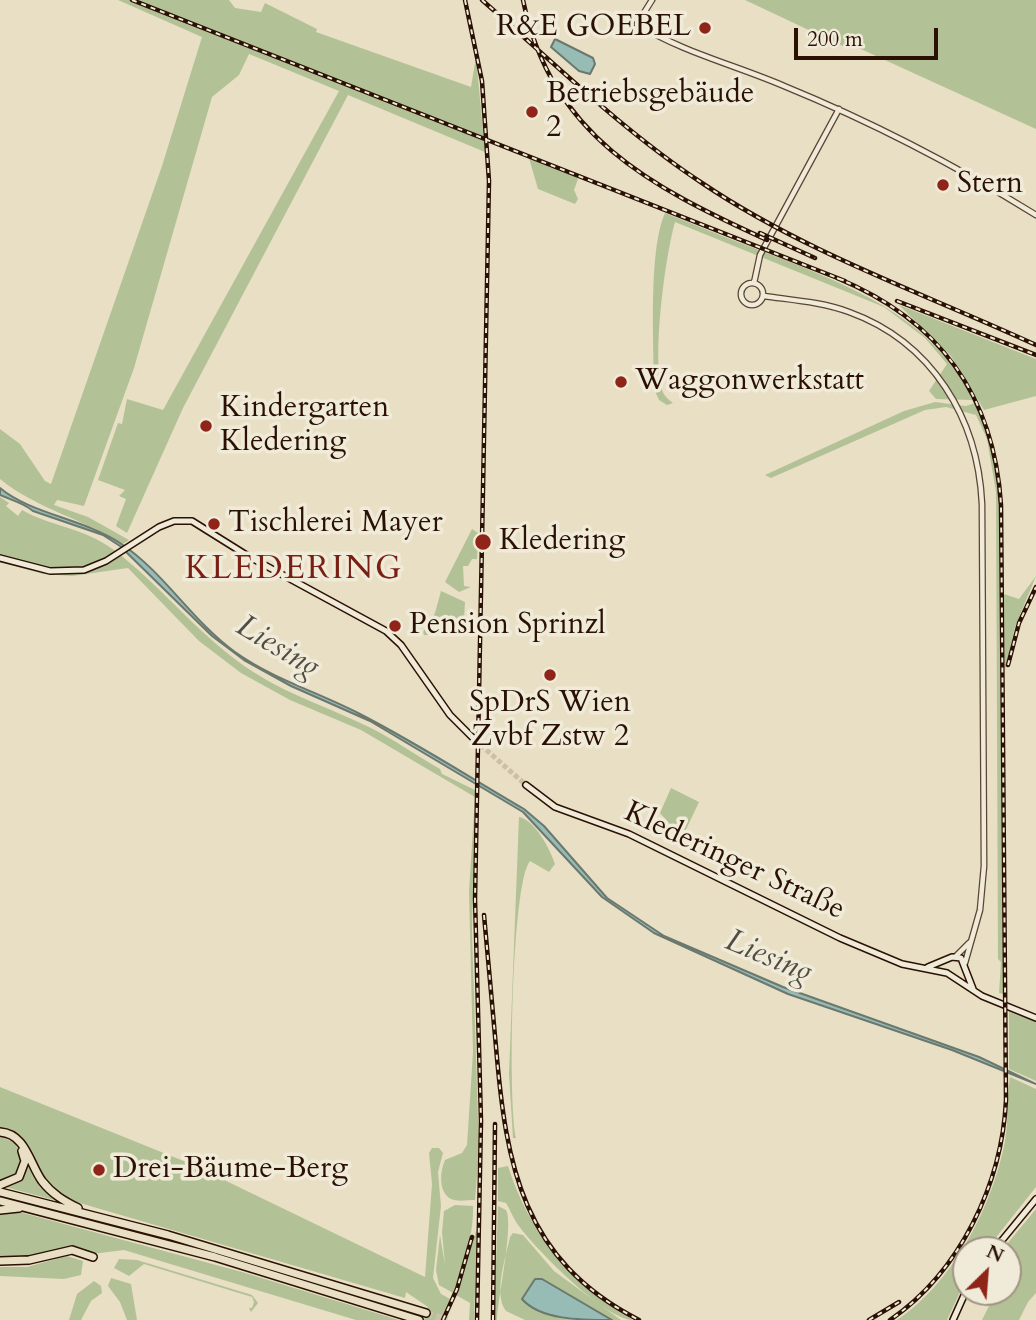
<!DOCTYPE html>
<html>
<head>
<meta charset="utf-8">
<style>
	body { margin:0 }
	#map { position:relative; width:1036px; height:1320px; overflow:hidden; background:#e8dfc4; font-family:Cardo,serif }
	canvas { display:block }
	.north { position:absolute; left:952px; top:1236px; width:70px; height:70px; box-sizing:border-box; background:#f0ead9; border:2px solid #a19383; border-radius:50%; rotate:25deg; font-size:19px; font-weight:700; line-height:28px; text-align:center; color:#2a1103 }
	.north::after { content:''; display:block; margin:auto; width:24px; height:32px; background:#8f2418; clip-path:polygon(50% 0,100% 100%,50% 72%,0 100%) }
	.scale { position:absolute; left:794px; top:28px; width:144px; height:32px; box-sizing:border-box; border:4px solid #2a1103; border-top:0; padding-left:9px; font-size:21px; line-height:24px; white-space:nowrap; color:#2a1103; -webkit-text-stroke:5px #f0ead9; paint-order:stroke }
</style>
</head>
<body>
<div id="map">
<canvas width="1036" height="1320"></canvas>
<div class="north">N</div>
<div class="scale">200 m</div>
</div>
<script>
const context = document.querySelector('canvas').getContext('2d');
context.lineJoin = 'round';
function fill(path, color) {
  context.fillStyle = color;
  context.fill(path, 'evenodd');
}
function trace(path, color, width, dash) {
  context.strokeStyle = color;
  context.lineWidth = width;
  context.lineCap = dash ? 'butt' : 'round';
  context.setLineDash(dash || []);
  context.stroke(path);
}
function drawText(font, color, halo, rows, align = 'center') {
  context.font = font + ' Cardo,serif';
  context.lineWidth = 7;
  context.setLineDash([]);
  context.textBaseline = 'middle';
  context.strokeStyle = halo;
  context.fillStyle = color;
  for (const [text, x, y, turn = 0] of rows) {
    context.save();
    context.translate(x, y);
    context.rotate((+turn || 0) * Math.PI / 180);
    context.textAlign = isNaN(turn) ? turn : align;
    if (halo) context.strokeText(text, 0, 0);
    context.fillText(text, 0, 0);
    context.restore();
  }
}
fill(new Path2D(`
	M 118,0 L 229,0 L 235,8 L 261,12 L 265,3 L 317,29 L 316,32 L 471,87 L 476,57 L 485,152 L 348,95 L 183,408 L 127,533 L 116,526 L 126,499 L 119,496 L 125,490 L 98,480 L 118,423 L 122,424 L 127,399 L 163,410 L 339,91 L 249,54 L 239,75 L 212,97 L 134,368 L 84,506 L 57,500 L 54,505 L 88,517 L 129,540 L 123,544 C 83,519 37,509 0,479 L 0,429 L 20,444 L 45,481 L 51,484 L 162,166 L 202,37 Z
	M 745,0 L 1036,0 L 1036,129 L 852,45 L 847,48 Z
	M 529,158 L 575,176 L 578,179 L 574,190 L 578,199 L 575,204 L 538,189 Z
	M 665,213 C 705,229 745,245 785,260 C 862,291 935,322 973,400 L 936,399 L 929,391 L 947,364 L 925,338 L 884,307 L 675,222 C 665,257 652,357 662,390 C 664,396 668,399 673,403 L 667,405 L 659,400 L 654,389 C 654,345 648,251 665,213 Z
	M 899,305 L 1036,359 L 1036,396 L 984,410 L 951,356 Z
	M 935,402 L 966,406 L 975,403 C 990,435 997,469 999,504 L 1003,994 L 999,993 L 1001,962 L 998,959 L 996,492 L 987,439 L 976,415 L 946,407 L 925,410 L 771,478 L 765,475 L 904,411 Z
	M 0,497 L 9,503 L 6,506 L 18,516 L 22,510 C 52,527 83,527 114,550 C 164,588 201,639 255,673 C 291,696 333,709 371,728 C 395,740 417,756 440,769 L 442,774 L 475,790 L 475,797 L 472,932 L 479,1149 L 475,1200 C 468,1200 457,1202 451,1199 C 438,1192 440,1171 445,1160 L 462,1153 L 467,1145 L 473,1052 L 469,892 L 475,797 L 361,730 L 290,700 L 241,673 L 199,641 L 128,568 L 72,576 L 43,574 L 0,562 Z
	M 472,529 L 478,533 L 477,559 L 472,559 L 468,566 L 463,566 L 464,586 L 471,587 L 459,592 L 445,582 Z
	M 1036,576 L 1015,627 L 1005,670 L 1004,594 L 1019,599 Z
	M 441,591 L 465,602 L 463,635 L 424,635 L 423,632 L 435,613 Z
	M 671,788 L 699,802 L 682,838 L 660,813 Z
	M 519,817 C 535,820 550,849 555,864 L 549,872 L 530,861 C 511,884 508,1102 516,1138 L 513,1138 L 509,1074 Z
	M 1009,1012 L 1036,1022 L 1036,1081 L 1009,1069 Z
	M 1010,1077 L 1036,1089 L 1036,1187 L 986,1250 L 966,1250 L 966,1279 L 947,1320 L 897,1320 C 953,1283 993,1205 1005,1141 C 1009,1119 1006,1098 1010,1077 Z
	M 0,1087 L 191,1164 L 425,1277 L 432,1184 L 429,1153 L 432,1148 L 439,1148 L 443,1153 L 438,1172 L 441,1206 L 433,1278 L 441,1294 L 450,1299 L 440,1320 L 424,1320 L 428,1307 L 406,1292 L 405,1298 L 66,1199 L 48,1184 L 19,1136 L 0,1129 Z
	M 0,1136 L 15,1143 L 22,1160 L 15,1176 L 0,1183 Z
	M 28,1160 L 58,1201 L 5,1187 L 22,1175 Z
	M 508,1166 C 529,1233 573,1286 633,1320 C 605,1320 532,1246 516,1222 C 512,1216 510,1209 506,1203 L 498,1201 L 498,1168 Z
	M 455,1205 L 473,1206 C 474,1235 463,1266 453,1293 L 439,1285 L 436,1270 L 440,1235 L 445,1265 L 442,1232 L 444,1211 Z
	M 498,1206 L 506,1210 C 514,1224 498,1297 497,1320 L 494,1320 Z
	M 1036,1209 L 1036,1293 L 1028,1302 L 1019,1320 L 982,1320 L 996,1292 L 1008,1292 L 1008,1250 L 1002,1250 Z
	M 12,1210 L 242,1272 L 399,1320 L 356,1320 L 124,1250 L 92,1254 L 70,1247 L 28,1259 L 0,1258 L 0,1212 Z
	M 477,1228 L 474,1320 L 469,1320 L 470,1303 L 456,1295 Z
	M 513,1233 L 523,1235 L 554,1271 L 621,1320 L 525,1320 L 506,1311 C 493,1294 506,1257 510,1237 Z
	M 67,1256 L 83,1261 L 81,1275 L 64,1279 L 0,1276 L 0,1267 L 27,1267 Z
	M 119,1259 L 137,1260 L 252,1295 L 258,1303 L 251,1312 L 249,1308 L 252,1308 L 254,1302 L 252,1297 L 144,1264 L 129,1276 L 114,1268 Z
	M 111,1278 L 131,1284 L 137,1320 L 127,1320 L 120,1302 L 108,1286 Z
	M 94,1281 L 101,1286 L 102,1293 L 91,1301 L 81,1320 L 69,1320 L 77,1294 Z`), '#b3c296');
const water = new Path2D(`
	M 555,39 L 593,58 L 595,64 L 590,74 L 579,71 L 551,47 Z
	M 0,488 C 31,514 84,519 120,543 C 164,572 191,620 235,652 C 273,679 317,692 358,713 C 415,742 469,777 524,809 L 544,826 L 607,898 L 664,936 L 783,987 L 979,1057 L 1036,1084 L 952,1050 L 788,994 L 654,933 L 602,897 L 523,812 L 370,721 L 291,686 L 244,660 L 212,636 L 120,546 L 103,535 L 33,511 C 24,503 11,500 0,495 Z
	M 535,1279 L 542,1279 L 612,1320 C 581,1320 540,1320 522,1299 Z`);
fill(water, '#97bcb6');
trace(water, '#6b786e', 2);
trace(new Path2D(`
	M 475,740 L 526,785`), '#ccc0a7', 5, [5, 2.5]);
trace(new Path2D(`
	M 426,1313 L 447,1320`), '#ccc0a7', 7, [7, 3.5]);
const tertiary = new Path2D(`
	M 652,0 L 637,24 C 682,52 735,65 784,86 C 872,122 955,165 1036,215
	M741 294a11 11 0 1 1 22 0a11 11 0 1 1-22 0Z
	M 754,283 L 760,255 L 839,109
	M 764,296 C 792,300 822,302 849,312 C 932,342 978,418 982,504 L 984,866 L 980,910 L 965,963
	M 955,957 L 969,943`);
const secondary = new Path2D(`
	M 0,558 L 50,571 L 84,570 L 106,561 L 159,527 L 174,521 L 192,521 L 248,556 L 386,631 L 401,645 L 450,715 L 475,740
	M 526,785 L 555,807 L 629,834 L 840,938 L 902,964 L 947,973 L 982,996 L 1036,1018
	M 928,967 L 952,957 L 961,958 L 973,989
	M 994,1250 L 1036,1199
	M 953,1320 L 966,1291`);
const motorway = new Path2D(`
	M 0,1132 C 26,1134 29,1163 42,1181 C 52,1194 64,1201 78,1208
	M 0,1185 L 19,1177 L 25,1161 L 22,1151
	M 0,1192 L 168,1235 L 426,1313
	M 0,1201 L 215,1257 L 419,1320
	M 0,1210 L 19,1208
	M 0,1261 L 29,1260 L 72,1250 L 93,1257`);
trace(tertiary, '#5a4433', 7);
trace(secondary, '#2a1103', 8);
trace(motorway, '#2a1103', 10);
trace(tertiary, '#f0ead9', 4.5);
trace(secondary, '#f0ead9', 5);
trace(motorway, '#e8dfc4', 7);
const rail = new Path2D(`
	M 132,0 L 845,281
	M 465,0 L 482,81 L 489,181 L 475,899 L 481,1121 L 477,1320
	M 482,0 C 553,62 623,131 702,183 C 806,253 923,293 1036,345
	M 523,0 C 551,136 651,187 767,240
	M 760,233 L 815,258
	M 837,278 C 939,320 994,394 1001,505 L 1006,1100 C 1002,1184 960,1272 890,1320
	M 897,301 L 1036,355
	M 1008,665 L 1019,623 L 1036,587
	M 484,915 C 488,959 492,1003 496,1047 C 506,1165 522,1260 639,1320
	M 443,1320 L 457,1289 L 472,1237
	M 493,1320 L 495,1124
	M 869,1320 L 899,1302`);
trace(rail, '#2a1103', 4.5);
trace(rail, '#f0ead9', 2, [5]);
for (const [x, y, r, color] of [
	[705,28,7,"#8f2418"],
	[532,112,7,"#8f2418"],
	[943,185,7,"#8f2418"],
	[621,382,7,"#8f2418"],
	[206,426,7,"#8f2418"],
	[214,524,7,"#8f2418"],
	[483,542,9,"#8f2418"],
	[395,626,7,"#8f2418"],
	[550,675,7,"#8f2418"],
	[99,1170,7,"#8f2418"]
]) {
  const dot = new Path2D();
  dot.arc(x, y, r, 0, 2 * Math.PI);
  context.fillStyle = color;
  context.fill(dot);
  trace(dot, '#f0ead9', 2.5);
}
drawText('30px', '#2a1103', '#f0ead9', [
	["R&E GOEBEL",691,28,"right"],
	["Betriebsgebäude",546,95],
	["2",546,129],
	["Stern",957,185],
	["Waggonwerkstatt",635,382],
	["Kindergarten",220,409],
	["Kledering",220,443],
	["Tischlerei Mayer",228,524],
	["Kledering",499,542],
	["Pension Sprinzl",409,626],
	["SpDrS Wien",550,704,"center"],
	["Zvbf Zstw 2",550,738,"center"],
	["Drei-Bäume-Berg",113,1170]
], 'left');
drawText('30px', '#2a1103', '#f0ead9', [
	["Klederinger Straße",734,862,25]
]);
drawText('italic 32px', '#504d42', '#f0ead9', [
	["Liesing",277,648,31],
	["Liesing",768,958,23]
]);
context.letterSpacing = '2px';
drawText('33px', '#7a1f14', '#f0ead9', [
	["KLEDERING",294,570]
]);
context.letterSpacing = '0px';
</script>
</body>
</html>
